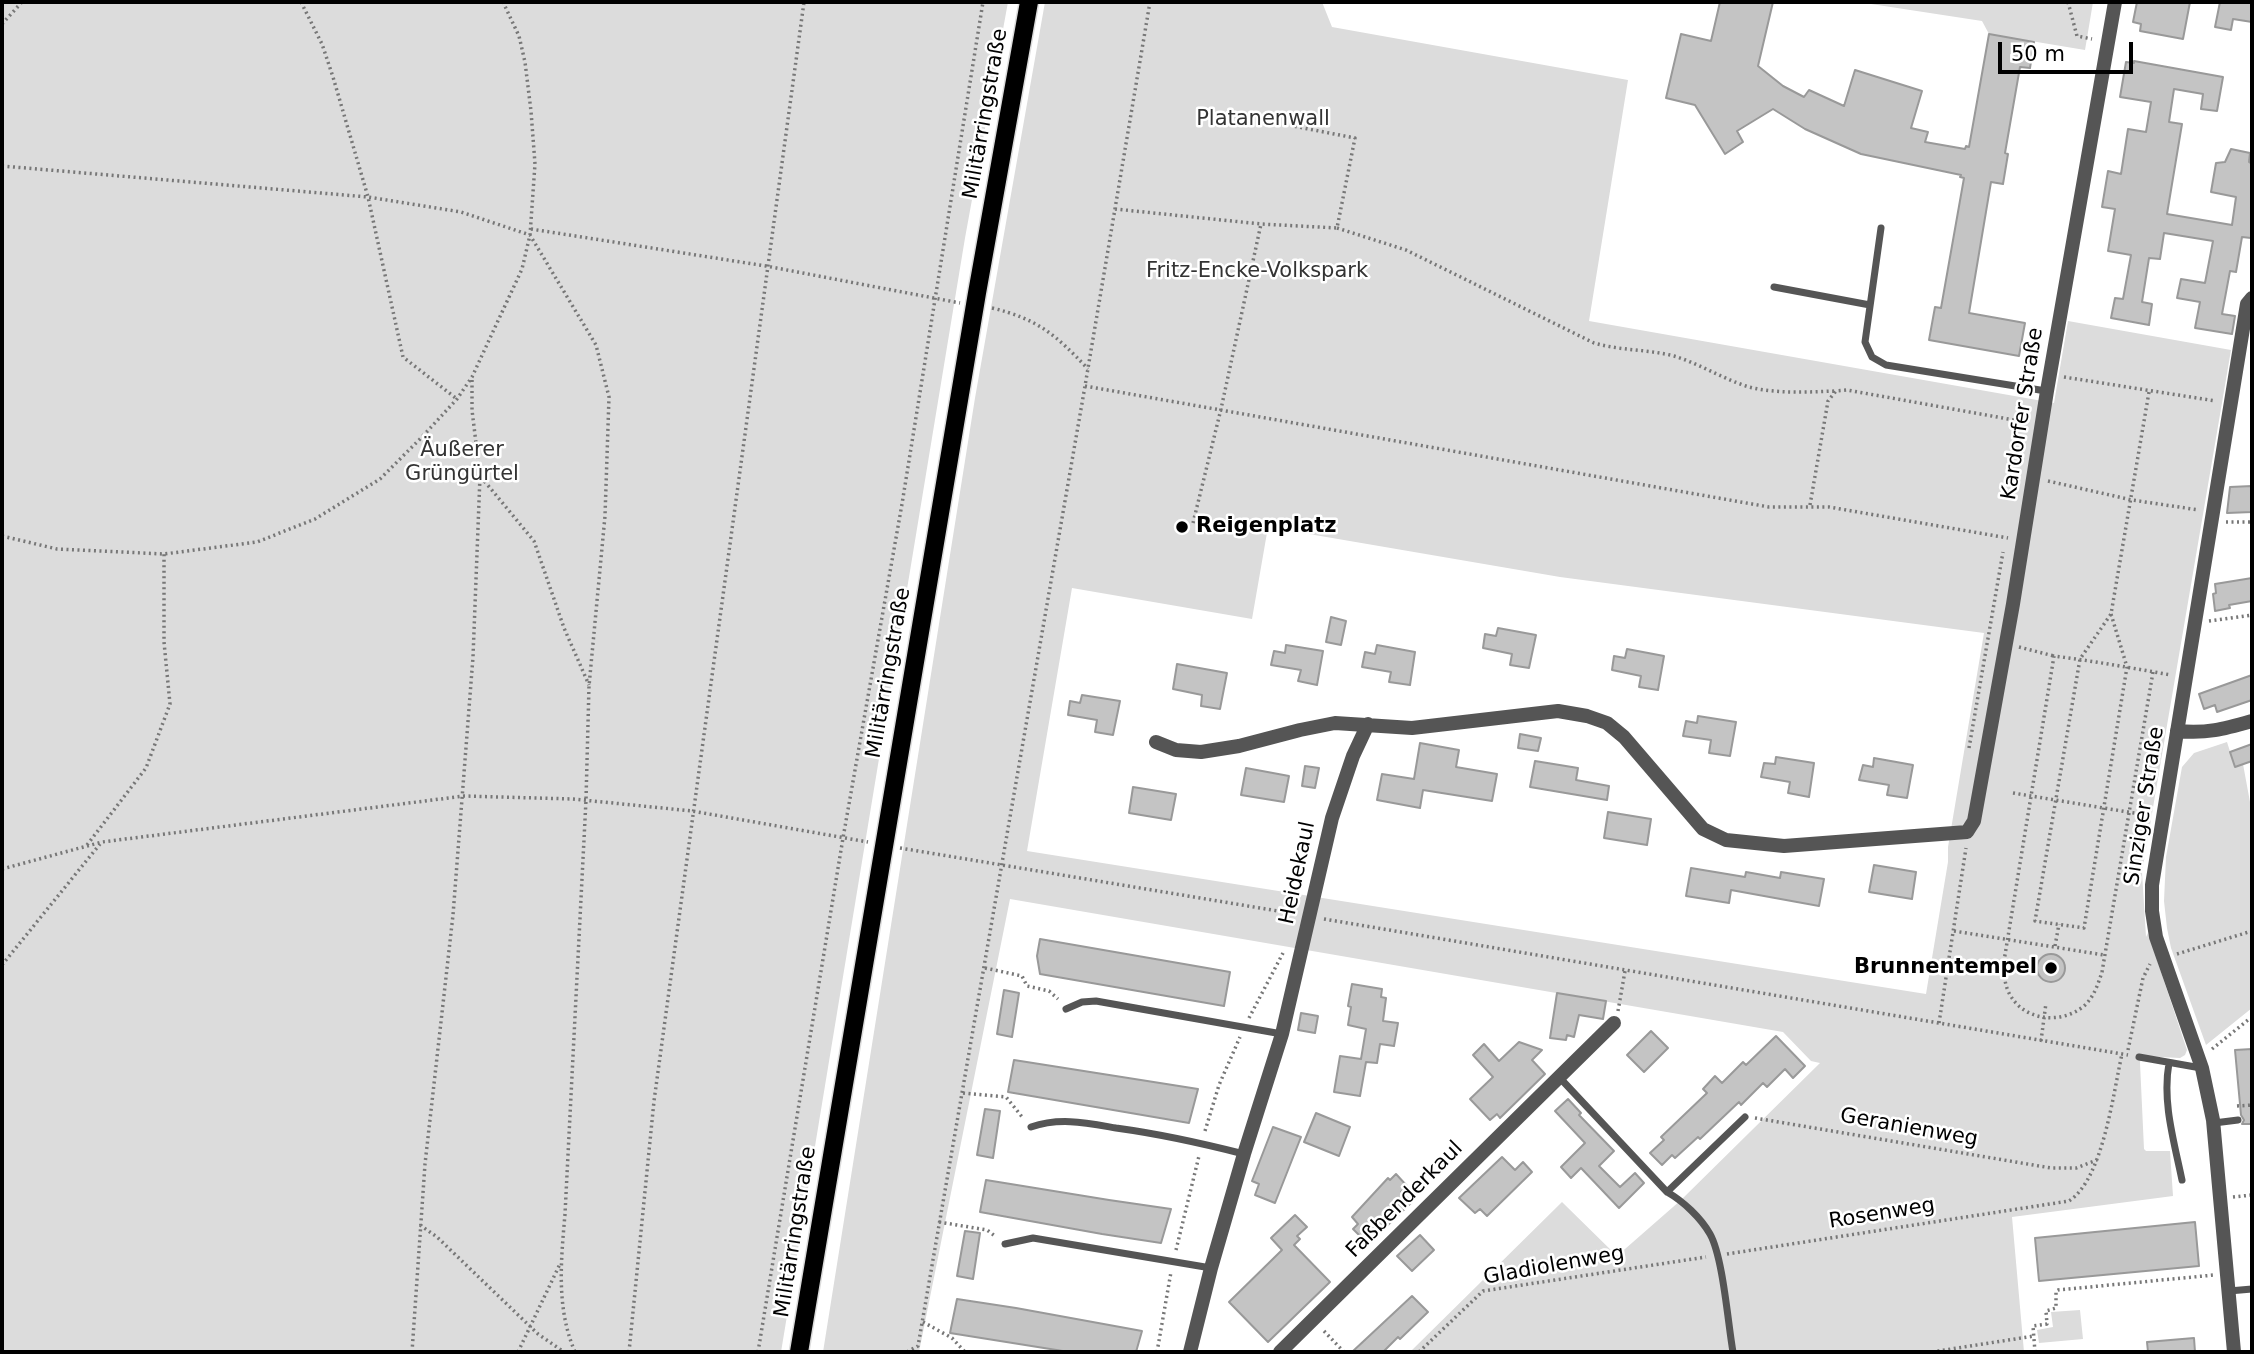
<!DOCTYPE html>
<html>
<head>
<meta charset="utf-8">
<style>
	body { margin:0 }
	#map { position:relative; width:2254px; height:1354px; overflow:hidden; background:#fff; font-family:"DejaVu Sans",sans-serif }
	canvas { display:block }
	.frame { position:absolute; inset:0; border:4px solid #000; pointer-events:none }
	.scale { position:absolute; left:1998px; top:42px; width:135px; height:32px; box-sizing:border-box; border:4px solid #000; border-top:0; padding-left:9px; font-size:21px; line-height:24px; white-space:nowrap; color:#000; -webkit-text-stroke:5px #fff; paint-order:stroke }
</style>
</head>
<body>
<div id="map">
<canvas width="2254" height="1354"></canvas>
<div class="frame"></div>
<div class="scale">50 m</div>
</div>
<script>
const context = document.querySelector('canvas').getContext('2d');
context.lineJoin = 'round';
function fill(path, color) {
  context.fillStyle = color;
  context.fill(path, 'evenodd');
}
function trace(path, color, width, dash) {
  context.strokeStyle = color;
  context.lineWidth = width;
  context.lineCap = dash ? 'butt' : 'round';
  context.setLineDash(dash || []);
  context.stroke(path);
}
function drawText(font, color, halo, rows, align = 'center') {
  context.font = font + ' "DejaVu Sans",sans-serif';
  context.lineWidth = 5;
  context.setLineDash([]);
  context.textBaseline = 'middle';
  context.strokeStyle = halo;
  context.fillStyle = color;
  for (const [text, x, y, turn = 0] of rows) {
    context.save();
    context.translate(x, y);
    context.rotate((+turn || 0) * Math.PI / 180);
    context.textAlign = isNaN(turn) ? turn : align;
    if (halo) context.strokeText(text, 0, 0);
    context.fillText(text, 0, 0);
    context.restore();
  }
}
fill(new Path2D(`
	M 2,2 L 1008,2 L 965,238 L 781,1352 L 2,1352 Z
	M 1045,2 L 1322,2 L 1332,27 L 1628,80 L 1589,321 L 2054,403 L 2068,321 L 2231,350 L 2142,872 L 2146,937 L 2148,933 L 2187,1050 L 2185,1055 L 2180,1058 L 2141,1056 L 2140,1063 L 2144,1149 L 2146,1151 L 2170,1151 L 2173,1196 L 2012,1217 L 2024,1352 L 1410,1352 L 1562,1202 L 1617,1256 L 1681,1200 L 1820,1063 L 1811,1061 L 1783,1032 L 1010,899 L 919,1352 L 823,1352 L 975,398 ZM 1268,527 L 1560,577 L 1984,633 L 1948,847 L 1948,862 L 1926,994 L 1027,851 L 1072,588 L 1252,619 Z
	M 1858,2 L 2093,2 L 2085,50 L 1989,34 L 1982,21 Z
	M 2227,742 L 2235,767 L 2243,764 L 2252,813 L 2252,1008 L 2206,1045 L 2171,948 L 2167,928 L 2164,901 L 2166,857 L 2182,767 L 2194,753 Z
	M 2080,1310 L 2083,1339 L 2039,1343 L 2037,1330 L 2053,1327 L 2051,1312 Z`), '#dcdcdc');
const building = new Path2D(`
	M 1720,2 L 1773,2 L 1758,66 L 1783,86 L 1804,97 L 1809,90 L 1844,106 L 1855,70 L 1922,91 L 1911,128 L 1928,132 L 1925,142 L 1965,149 L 1966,146 L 1969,147 L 1989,34 L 2034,42 L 2030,68 L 2020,67 L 2005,153 L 2008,154 L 2003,184 L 1991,182 L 1969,313 L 2025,323 L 2019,356 L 1929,340 L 1935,307 L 1941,308 L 1964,178 L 1960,177 L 1961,175 L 1861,154 L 1805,129 L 1773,109 L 1737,131 L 1743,142 L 1725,154 L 1695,105 L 1666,98 L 1681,34 L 1711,41 Z
	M 2137,2 L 2190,2 L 2183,39 L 2140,31 L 2141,24 L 2133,22 Z
	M 2220,2 L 2252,2 L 2252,22 L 2233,19 L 2231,30 L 2215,27 Z
	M 2134,61 L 2223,77 L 2217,111 L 2201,109 L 2203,94 L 2174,89 L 2169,122 L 2182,124 L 2167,214 L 2232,225 L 2236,197 L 2211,192 L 2216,163 L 2225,162 L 2231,149 L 2250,153 L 2249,162 L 2252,164 L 2252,229 L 2251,238 L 2242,237 L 2236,272 L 2230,271 L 2222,314 L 2235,316 L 2232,334 L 2195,328 L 2200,302 L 2177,298 L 2181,279 L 2205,283 L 2213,241 L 2164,233 L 2160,259 L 2149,258 L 2142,302 L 2152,304 L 2149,325 L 2111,318 L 2115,298 L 2123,299 L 2131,255 L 2108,251 L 2115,209 L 2102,207 L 2108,171 L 2121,174 L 2128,129 L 2146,132 L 2151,102 L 2120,97 L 2126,62 L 2134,63 Z
	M 2252,486 L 2252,512 L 2227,513 L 2230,487 Z
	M 2252,578 L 2252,601 L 2229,605 L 2230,608 L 2215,611 L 2213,594 L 2216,593 L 2215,584 Z
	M 1331,617 L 1346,621 L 1341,645 L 1326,642 Z
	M 1498,628 L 1536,635 L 1529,668 L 1510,665 L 1512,654 L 1483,648 L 1485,634 L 1496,636 Z
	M 1286,645 L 1323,651 L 1317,685 L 1298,681 L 1301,670 L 1271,665 L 1274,651 L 1285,653 Z
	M 1377,645 L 1415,652 L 1410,685 L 1389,682 L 1391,672 L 1362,667 L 1365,652 L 1375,654 Z
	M 1627,649 L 1664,656 L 1658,690 L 1639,687 L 1641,676 L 1612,670 L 1614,656 L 1625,658 Z
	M 1177,664 L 1227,673 L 1220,709 L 1201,706 L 1202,695 L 1173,689 Z
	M 2252,675 L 2252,700 L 2217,712 L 2215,705 L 2204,709 L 2199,694 Z
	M 1082,695 L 1120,701 L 1113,735 L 1095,732 L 1097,720 L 1068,715 L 1070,701 L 1080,703 Z
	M 1698,716 L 1736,722 L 1730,756 L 1709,753 L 1711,740 L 1683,736 L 1686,721 L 1697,723 Z
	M 1520,734 L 1541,738 L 1538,751 L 1518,748 Z
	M 1420,743 L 1459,750 L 1456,767 L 1497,774 L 1492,801 L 1423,790 L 1420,808 L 1377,800 L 1382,774 L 1414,779 Z
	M 2252,744 L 2252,761 L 2235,767 L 2230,752 Z
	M 1776,757 L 1814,763 L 1809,797 L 1788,793 L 1790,782 L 1761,777 L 1764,763 L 1775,764 Z
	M 1874,758 L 1913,765 L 1907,798 L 1887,795 L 1889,785 L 1859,780 L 1863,765 L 1873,767 Z
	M 1535,761 L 1578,768 L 1576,780 L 1609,786 L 1607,800 L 1530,787 Z
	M 1305,766 L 1319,768 L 1315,788 L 1302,786 Z
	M 1246,768 L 1289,776 L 1284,802 L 1241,795 Z
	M 1133,787 L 1176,794 L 1171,820 L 1129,813 Z
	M 1608,812 L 1651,819 L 1647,845 L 1604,838 Z
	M 1874,865 L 1916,872 L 1912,899 L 1869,892 Z
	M 1691,868 L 1745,877 L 1746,872 L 1780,878 L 1781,872 L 1824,879 L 1819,906 L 1731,890 L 1729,903 L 1686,896 Z
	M 1040,939 L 1230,972 L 1224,1006 L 1040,974 L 1037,956 Z
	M2037 968a14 14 0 1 1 28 0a14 14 0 1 1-28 0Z
	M 1352,984 L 1382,989 L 1381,997 L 1386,998 L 1383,1021 L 1398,1023 L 1394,1046 L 1380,1044 L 1377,1063 L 1366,1062 L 1360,1096 L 1334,1092 L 1340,1056 L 1361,1059 L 1366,1029 L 1348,1025 L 1351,1007 L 1348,1006 Z
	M 1004,990 L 1019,993 L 1012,1037 L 997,1034 Z
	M 1557,993 L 1606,1001 L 1603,1019 L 1579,1015 L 1574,1037 L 1567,1035 L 1566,1040 L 1550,1038 Z
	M 1301,1013 L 1318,1016 L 1315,1033 L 1298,1030 Z
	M 1651,1031 L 1668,1048 L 1644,1072 L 1627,1055 Z
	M 1776,1036 L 1805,1066 L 1793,1078 L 1785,1069 L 1767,1087 L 1763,1083 L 1741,1105 L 1739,1102 L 1700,1139 L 1698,1137 L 1675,1158 L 1672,1155 L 1662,1165 L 1650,1153 L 1664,1140 L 1661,1137 L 1707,1093 L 1703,1089 L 1715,1076 L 1722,1083 L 1743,1062 L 1746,1065 Z
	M 1519,1042 L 1542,1050 L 1532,1060 L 1545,1074 L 1500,1118 L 1497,1114 L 1490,1120 L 1470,1099 L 1493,1077 L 1473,1055 L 1484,1044 L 1499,1061 Z
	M 2252,1049 L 2252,1124 L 2242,1124 L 2244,1120 L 2241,1115 L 2235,1050 Z
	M 1014,1060 L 1198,1089 L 1189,1123 L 1008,1092 Z
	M 1568,1099 L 1581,1113 L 1579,1115 L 1614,1151 L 1599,1166 L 1620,1187 L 1635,1173 L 1644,1183 L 1619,1208 L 1581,1168 L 1571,1178 L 1561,1167 L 1585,1143 L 1555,1111 Z
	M 985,1109 L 1000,1111 L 993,1158 L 977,1155 Z
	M 1316,1113 L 1350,1127 L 1339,1156 L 1304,1142 Z
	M 1273,1127 L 1301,1137 L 1275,1203 L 1255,1195 L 1259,1184 L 1252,1181 Z
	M 1502,1157 L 1515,1170 L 1523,1162 L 1532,1172 L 1487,1216 L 1480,1209 L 1475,1213 L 1459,1198 Z
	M 1396,1174 L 1407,1186 L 1401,1192 L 1412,1202 L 1368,1244 L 1353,1229 L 1358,1224 L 1352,1217 L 1388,1178 L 1390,1180 Z
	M 986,1180 L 1109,1200 L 1171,1209 L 1161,1243 L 1102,1234 L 980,1212 Z
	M 1295,1215 L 1307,1227 L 1297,1236 L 1300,1239 L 1294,1245 L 1330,1282 L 1268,1342 L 1229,1302 L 1282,1250 L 1271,1238 Z
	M 2195,1222 L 2199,1266 L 2039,1281 L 2035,1238 Z
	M 965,1231 L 980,1233 L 973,1279 L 957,1276 Z
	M 1420,1235 L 1434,1250 L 1412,1271 L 1397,1256 Z
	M 1412,1296 L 1428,1312 L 1400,1339 L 1398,1337 L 1383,1352 L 1352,1352 Z
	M 957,1299 L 1016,1308 L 1142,1331 L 1136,1352 L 1069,1352 L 950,1333 Z
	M 2194,1338 L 2195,1352 L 2148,1352 L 2147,1342 Z`);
fill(building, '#c4c4c4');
trace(building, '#999', 2);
const primary = new Path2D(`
	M 799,1352 L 977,293 L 1029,2`);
trace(primary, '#dbdbdb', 21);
trace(new Path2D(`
	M 301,2 L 322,44 L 333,77 L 368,197 L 403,357 L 457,399
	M 2068,2 L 2077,36 L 2092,39
	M 2,24 L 22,2
	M 2,166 L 368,197 L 461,212 L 530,235 L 596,345 L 609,397 L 605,516 L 589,686 L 586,800 L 565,1214 C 561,1261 556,1308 575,1352
	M 1115,209 L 1261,224 L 1337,228 L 1355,138 L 1293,126
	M 1337,228 L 1406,250 L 1594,343 C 1622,351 1647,349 1674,356 C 1700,364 1723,379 1749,387 C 1777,394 1807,392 1836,391
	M 531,229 L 766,266 L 960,303
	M 992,308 C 1038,319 1056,335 1088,369
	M 2064,377 L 2216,401
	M 1085,386 L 1769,507 L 1829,507 L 2008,538
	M 481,477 L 534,541 L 564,628 L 589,685
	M 2048,481 L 2132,500 L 2199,510
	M 1810,505 L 1828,401 L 1836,391 L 1847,390 L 2025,422
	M 2226,522 L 2252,522
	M 1193,523 L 1221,409 L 1261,224
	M 2,536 L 57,549 L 164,554 L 257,542 L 315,519 L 380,479 L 422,437 L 457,399 L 472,377 L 522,269 L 530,235 L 535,164 L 531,111 L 525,62 L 519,36 L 503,2
	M 2111,614 L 2127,667 L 2084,928 L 2035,921 L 2080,659 L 2111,614 L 2149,392
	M 2209,621 L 2252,615
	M 2019,647 L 2054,656
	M 2153,672 L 2102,972 C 2098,984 2094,997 2084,1006 C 2061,1025 2023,1021 2009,993 C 2004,983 2004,972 2004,961 L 2054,656 C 2093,661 2132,668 2171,675
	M 1969,748 L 2003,552
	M 2013,793 L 2146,815
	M 87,845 L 146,768 L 170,704 L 164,642 L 164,554
	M 900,848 L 1296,914
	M 2,869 L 102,842 L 464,796 L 573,799 L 692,811 L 868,842
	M 1324,919 L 2128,1055
	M 1954,931 L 2104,955
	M 2055,946 L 2059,924
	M 2177,954 L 2252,931
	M 2,965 L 100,844
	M 985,968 L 1022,976 L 1027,986 L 1049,991 L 1058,999
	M 1618,1011 L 1625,971
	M 1249,1018 L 1283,953
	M 1939,1023 L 1966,848
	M 2041,1041 L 2046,1003
	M 2212,1049 L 2248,1020 L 2252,1020
	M 2128,1050 L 2143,978 L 2150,964
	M 963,1093 L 1006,1097 L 1023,1118
	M 2237,1106 L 2252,1105
	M 1755,1118 L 2051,1168 L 2076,1168 L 2097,1160
	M 1205,1131 L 1219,1085 L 1240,1037
	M 2233,1197 L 2252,1195
	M 939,1222 L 987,1230 L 995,1236
	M 420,1225 L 437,1237 L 538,1334 L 564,1352
	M 1176,1250 L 1199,1156
	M 1727,1254 L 2069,1201 C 2103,1179 2113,1094 2122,1054
	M 923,1322 L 952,1338 L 965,1352
	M 1324,1331 L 1344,1352
	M 412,1352 L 425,1164 L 453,915 L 473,657 L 480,476 L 472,410 L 472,377
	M 518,1352 L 560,1264
	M 629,1352 L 654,1101 L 804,2
	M 758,1352 L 843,838 L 902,504 L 983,2
	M 907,1352 L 918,1346 L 1085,386 L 1150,2
	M 1157,1352 L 1171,1272
	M 1419,1352 L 1483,1291 L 1706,1257
	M 1932,1352 L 2034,1336
	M 2035,1352 L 2033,1326 L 2047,1324 L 2046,1311 L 2056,1308 L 2056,1291 L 2058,1290 L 2214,1275`), '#777', 3.5, [2, 3.5]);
trace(new Path2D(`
	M 1881,228 L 1865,342 L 1872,357 L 1886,365 L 2046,391
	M 1774,287 L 1870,305
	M 1066,1009 L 1082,1002 L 1096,1001 L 1282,1034
	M 2139,1057 L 2201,1068
	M 2169,1063 C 2162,1102 2174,1141 2182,1180
	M 1559,1077 L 1667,1192 L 1745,1117
	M 2214,1123 L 2238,1120
	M 1031,1127 C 1060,1117 1087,1123 1116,1128 C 1160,1134 1201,1143 1244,1154
	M 1667,1192 C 1683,1201 1701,1218 1710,1234 C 1723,1257 1728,1324 1733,1352
	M 1005,1244 L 1033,1238 L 1211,1268
	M 2229,1291 L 2252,1289`), '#555', 7);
trace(new Path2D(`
	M 2177,731 C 2207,734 2224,729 2252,721
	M 1156,742 L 1176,750 L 1201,752 L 1239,746 L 1300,730 L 1335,723 L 1412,728 L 1558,711 L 1587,716 L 1607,723 L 1624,737 L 1703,829 L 1726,840 L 1784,846 L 1967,832 L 1974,821 L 2013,604 L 2047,391 L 2115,2
	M 1190,1352 L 1211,1268 L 1244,1154 L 1282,1034 L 1332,818 L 1353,756 L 1368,724
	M 1280,1352 L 1614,1023
	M 2234,1352 L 2213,1120 L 2202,1068 L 2156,937 L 2152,911 L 2152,885 L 2247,304 L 2252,298`), '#555', 14);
trace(primary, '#000', 18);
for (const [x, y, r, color] of [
	[1182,527,7,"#000"],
	[2051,968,7,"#000"]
]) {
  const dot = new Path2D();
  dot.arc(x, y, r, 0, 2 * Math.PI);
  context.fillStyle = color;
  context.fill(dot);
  trace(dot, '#fff', 2.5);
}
drawText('21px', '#000', '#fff', [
	["Militärringstraße",986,114,-80],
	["Kardorfer Straße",2023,414,-81],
	["Militärringstraße",889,673,-80],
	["Sinziger Straße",2145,806,-81],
	["Heidekaul",1298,873,-78],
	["Geranienweg",1909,1128,10],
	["Faßbenderkaul",1405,1200,-45],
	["Rosenweg",1882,1214,-9],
	["Militärringstraße",796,1232,-81],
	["Gladiolenweg",1554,1266,-10]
]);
drawText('21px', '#333', '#fff', [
	["Platanenwall",1263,120],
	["Fritz-Encke-Volkspark",1257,272],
	["Äußerer",462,451],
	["Grüngürtel",462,475]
]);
drawText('bold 21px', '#000', '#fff', [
	["Reigenplatz",1196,527],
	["Brunnentempel",2037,968,"right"]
], 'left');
</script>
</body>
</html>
